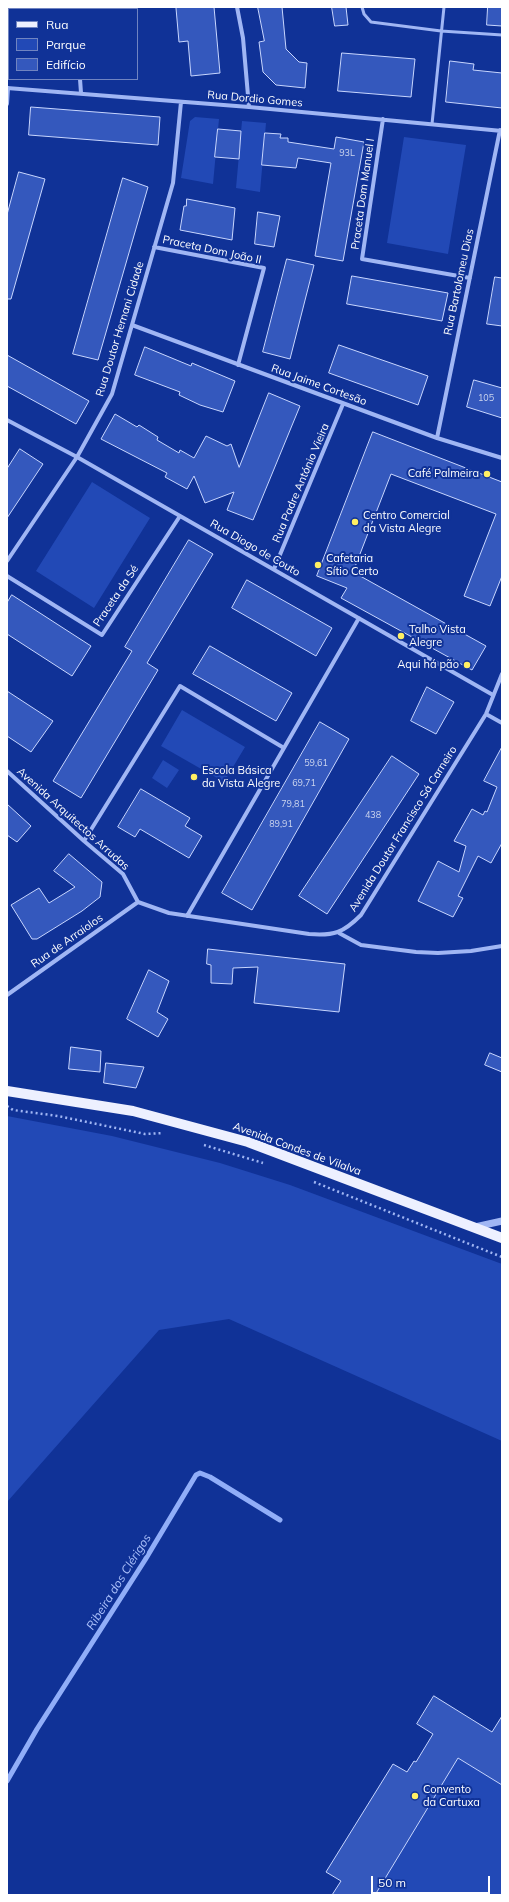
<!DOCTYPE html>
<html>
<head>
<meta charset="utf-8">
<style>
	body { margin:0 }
	#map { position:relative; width:509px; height:1902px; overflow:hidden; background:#103297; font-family:Mulish,sans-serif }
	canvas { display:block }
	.frame { position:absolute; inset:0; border:8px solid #fff; pointer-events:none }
	.legend { position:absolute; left:8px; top:8px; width:130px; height:72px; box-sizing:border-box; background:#103297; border:1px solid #7084c1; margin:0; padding:5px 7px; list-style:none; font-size:12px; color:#fff }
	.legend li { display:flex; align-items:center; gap:8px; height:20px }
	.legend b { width:20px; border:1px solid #7084c1 }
	.scale { position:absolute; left:371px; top:1876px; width:119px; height:18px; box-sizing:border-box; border:2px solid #fff; border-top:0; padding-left:5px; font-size:12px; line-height:14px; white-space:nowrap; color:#fff; -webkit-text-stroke:3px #103297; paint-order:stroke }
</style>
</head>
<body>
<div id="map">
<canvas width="509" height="1902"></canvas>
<div class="frame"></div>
<ul class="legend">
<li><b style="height:5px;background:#edf0ff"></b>Rua</li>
<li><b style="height:11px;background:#2249b6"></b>Parque</li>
<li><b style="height:11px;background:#3458bd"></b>Edifício</li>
</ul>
<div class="scale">50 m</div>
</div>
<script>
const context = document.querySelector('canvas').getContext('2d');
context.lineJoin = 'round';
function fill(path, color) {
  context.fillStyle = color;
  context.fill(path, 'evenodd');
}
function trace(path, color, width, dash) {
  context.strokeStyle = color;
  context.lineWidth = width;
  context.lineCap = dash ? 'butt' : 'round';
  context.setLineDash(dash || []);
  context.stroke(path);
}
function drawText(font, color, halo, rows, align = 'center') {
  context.font = font + ' Mulish,sans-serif';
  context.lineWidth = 4;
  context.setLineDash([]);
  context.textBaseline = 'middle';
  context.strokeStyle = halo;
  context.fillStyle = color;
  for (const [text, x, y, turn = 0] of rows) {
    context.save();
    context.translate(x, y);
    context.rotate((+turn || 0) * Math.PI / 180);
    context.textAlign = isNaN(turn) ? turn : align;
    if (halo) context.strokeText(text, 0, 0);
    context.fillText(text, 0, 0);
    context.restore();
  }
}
fill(new Path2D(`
	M 195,117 L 219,119 L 213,184 L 181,178 L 190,121 Z
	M 242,121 L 266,123 L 260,192 L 236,188 Z
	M 404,137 L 466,145 L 448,254 L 387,243 Z
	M 92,482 L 150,518 L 94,608 L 36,571 Z
	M 182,710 L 245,747 L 224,782 L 161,746 Z
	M 163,760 L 179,770 L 167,788 L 152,778 Z
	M 7,1116 L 112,1136 L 220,1163 L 290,1185 L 502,1264 L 502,1441 L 229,1319 L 159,1330 L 7,1502 Z
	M 458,1758 L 502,1785 L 502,1895 L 375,1895 Z`), '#2249b6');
trace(new Path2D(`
	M 7,1781 L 37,1729 L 145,1560 L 196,1475 L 200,1473 L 210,1477 L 280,1520`), '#91aef8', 5);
const building = new Path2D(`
	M 187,7 L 214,7 L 220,73 L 191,76 L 188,41 L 179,42 L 176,8 Z
	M 258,7 L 282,7 L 286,49 L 299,62 L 307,63 L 305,88 L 276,85 L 263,72 L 259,42 L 264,41 Z
	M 332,7 L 346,7 L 348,25 L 335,26 Z
	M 488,7 L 502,7 L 502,26 L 487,25 Z
	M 342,53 L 415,59 L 411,97 L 338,91 Z
	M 450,61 L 474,64 L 473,70 L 502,73 L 502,108 L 446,102 Z
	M 31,107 L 160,117 L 158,145 L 29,135 Z
	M 218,129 L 241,131 L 239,159 L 215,157 Z
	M 265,133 L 281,134 L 280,138 L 288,138 L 288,142 L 334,149 L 336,137 L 364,142 L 343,261 L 315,256 L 331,163 L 298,158 L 296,168 L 262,165 Z
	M 19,172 L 45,179 L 11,299 L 7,299 L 7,215 Z
	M 123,178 L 148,187 L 98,360 L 73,354 Z
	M 187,199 L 235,208 L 232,240 L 180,230 L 184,206 L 186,206 Z
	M 258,212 L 280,216 L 274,247 L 255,244 Z
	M 287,259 L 314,265 L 290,359 L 263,352 Z
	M 352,276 L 448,293 L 442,321 L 347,304 Z
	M 495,277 L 502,278 L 502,326 L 487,324 Z
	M 339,345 L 428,376 L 418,405 L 329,373 Z
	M 145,347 L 191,366 L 192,363 L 235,381 L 223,412 L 200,405 L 179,395 L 180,392 L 135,375 Z
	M 7,355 L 89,401 L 76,424 L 7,386 Z
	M 474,380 L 502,388 L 502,418 L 467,407 Z
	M 269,393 L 300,406 L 253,520 L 227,510 L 234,492 L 205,503 L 194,476 L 187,489 L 165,477 L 167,473 L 101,439 L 115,414 L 137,427 L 139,425 L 158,437 L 157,440 L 179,453 L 180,450 L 194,458 L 206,436 L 227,446 L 231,444 L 239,467 Z
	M 373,432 L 502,482 L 502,576 L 490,606 L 464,596 L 496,514 L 391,474 L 353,572 L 486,646 L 472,670 L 341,598 L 347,588 L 317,576 Z
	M 20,449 L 43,464 L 7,518 L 7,469 Z
	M 189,540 L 213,554 L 147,663 L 158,670 L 81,798 L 53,781 L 132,651 L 125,647 Z
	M 247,580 L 332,628 L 316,656 L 232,608 Z
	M 12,595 L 91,646 L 72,676 L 7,634 L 7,603 Z
	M 210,646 L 292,693 L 276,721 L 193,674 Z
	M 427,687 L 454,702 L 436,734 L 411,721 Z
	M 7,691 L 53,721 L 31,752 L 7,736 Z
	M 320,722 L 349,739 L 252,910 L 222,893 Z
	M 502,747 L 502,843 L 491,863 L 478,856 L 458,896 L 463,898 L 453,917 L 418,901 L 438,861 L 459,872 L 466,846 L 454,841 L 472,809 L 483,815 L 485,811 L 487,812 L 497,787 L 484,781 Z
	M 392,756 L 419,774 L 327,914 L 299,896 Z
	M 141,789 L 190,818 L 185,826 L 202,836 L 189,858 L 140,829 L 135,837 L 118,827 Z
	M 7,804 L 31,826 L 17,842 L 7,835 Z
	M 69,854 L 102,882 L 100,897 L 82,911 L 37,939 L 32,939 L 11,905 L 39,888 L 49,903 L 75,887 L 54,871 Z
	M 208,949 L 345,964 L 339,1012 L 254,1003 L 258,967 L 233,968 L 232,984 L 211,983 L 211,965 L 207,964 Z
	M 149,970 L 169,981 L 157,1012 L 168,1019 L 158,1037 L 127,1019 Z
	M 71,1047 L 101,1051 L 100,1072 L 69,1069 Z
	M 490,1053 L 502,1058 L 502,1072 L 485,1065 Z
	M 106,1063 L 144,1067 L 136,1088 L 104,1083 Z
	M 434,1696 L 492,1732 L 502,1716 L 502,1785 L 458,1758 L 375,1895 L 332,1895 L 341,1881 L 326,1872 L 393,1764 L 407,1772 L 414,1761 L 416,1762 L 433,1734 L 417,1724 Z`);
fill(building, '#3458bd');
trace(building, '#c8d6fe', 1);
trace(new Path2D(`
	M 7,1106 L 13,1110 L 58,1116 L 145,1134 L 163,1133
	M 204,1145 L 263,1163
	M 314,1182 L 502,1257`), '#a0b6f4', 2.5, [2, 3]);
trace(new Path2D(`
	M 362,7 L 364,14 L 371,22 L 441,31 L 502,35
	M 432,124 L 444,7`), '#a0b6f4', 3);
trace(new Path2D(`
	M 77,7 L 77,9
	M 237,7 L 243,38 L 249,107
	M 80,79 L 81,93
	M 7,88 L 249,107 L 502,131
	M 7,104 L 8,88
	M 383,119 L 362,259 L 470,278
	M 154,247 L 264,268 L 238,365
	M 132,325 L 437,438 L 502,458
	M 7,420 L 77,457 L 493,695
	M 437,438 L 500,130
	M 7,561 L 77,457 L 112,394 L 173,183 L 181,102
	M 274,569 L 343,404
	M 7,576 L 102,635 L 180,516
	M 486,714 L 502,723
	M 7,771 L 84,841 L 123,874 L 138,902
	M 84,841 L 180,686 L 284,748
	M 138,902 L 169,913 L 309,934 C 334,936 343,933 361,915 L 486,714 L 502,674
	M 187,916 L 359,618
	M 339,933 L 361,945 L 416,952 L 438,953 L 471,951 L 502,946
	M 7,995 L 138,902`), '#a0b6f4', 4);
trace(new Path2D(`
	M 475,1227 L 502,1221`), '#a0b6f4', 7);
trace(new Path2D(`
	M 7,1091 L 133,1111 L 248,1142 L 502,1238`), '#edf0ff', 10);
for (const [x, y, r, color] of [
	[487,474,4,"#ffef63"],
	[355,522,4,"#ffef63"],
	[318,565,4,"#ffef63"],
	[401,636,4,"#ffef63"],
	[467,665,4,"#ffef63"],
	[194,777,4,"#ffef63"],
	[415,1796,4,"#ffef63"]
]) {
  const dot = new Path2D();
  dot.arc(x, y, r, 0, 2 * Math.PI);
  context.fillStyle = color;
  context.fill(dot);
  trace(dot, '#103297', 1.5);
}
drawText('9px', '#ccd5ee', null, [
	["93L",347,153],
	["105",486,398],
	["59,61",316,763],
	["69,71",304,783],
	["79,81",293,804],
	["438",373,815],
	["89,91",281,824]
]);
drawText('11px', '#fff', '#103297', [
	["Rua Dordio Gomes",255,99,5],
	["Praceta Dom Manuel I",363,194,-82],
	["Praceta Dom João II",212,250,12],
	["Rua Bartolomeu Dias",459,282,-78],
	["Rua Doutor Hernani Cidade",120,329,-73],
	["Rua Jaime Cortesão",319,385,20],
	["Rua Padre António Vieira",301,483,-67],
	["Rua Diogo de Couto",255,548,30],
	["Praceta da Sé",116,596,-56],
	["Avenida Arquitectos Arrudas",73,819,42],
	["Avenida Doutor Francisco Sá Carneiro",403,829,-58],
	["Rua de Arraiolos",67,941,-35],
	["Avenida Condes de Vilalva",297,1149,20]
]);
drawText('11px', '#fff', '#103297', [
	["Café Palmeira",479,474,"right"],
	["Centro Comercial",363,516],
	["da Vista Alegre",363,529],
	["Cafetaria",326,559],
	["Sítio Certo",326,572],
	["Talho Vista",409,630],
	["Alegre",409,643],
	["Aqui há pão",459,665,"right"],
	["Escola Básica",202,771],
	["da Vista Alegre",202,784],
	["Convento",423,1790],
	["da Cartuxa",423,1803]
], 'left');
drawText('italic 12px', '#acc1fb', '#103297', [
	["Ribeira dos Clérigos",119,1582,-58]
]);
</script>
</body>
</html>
